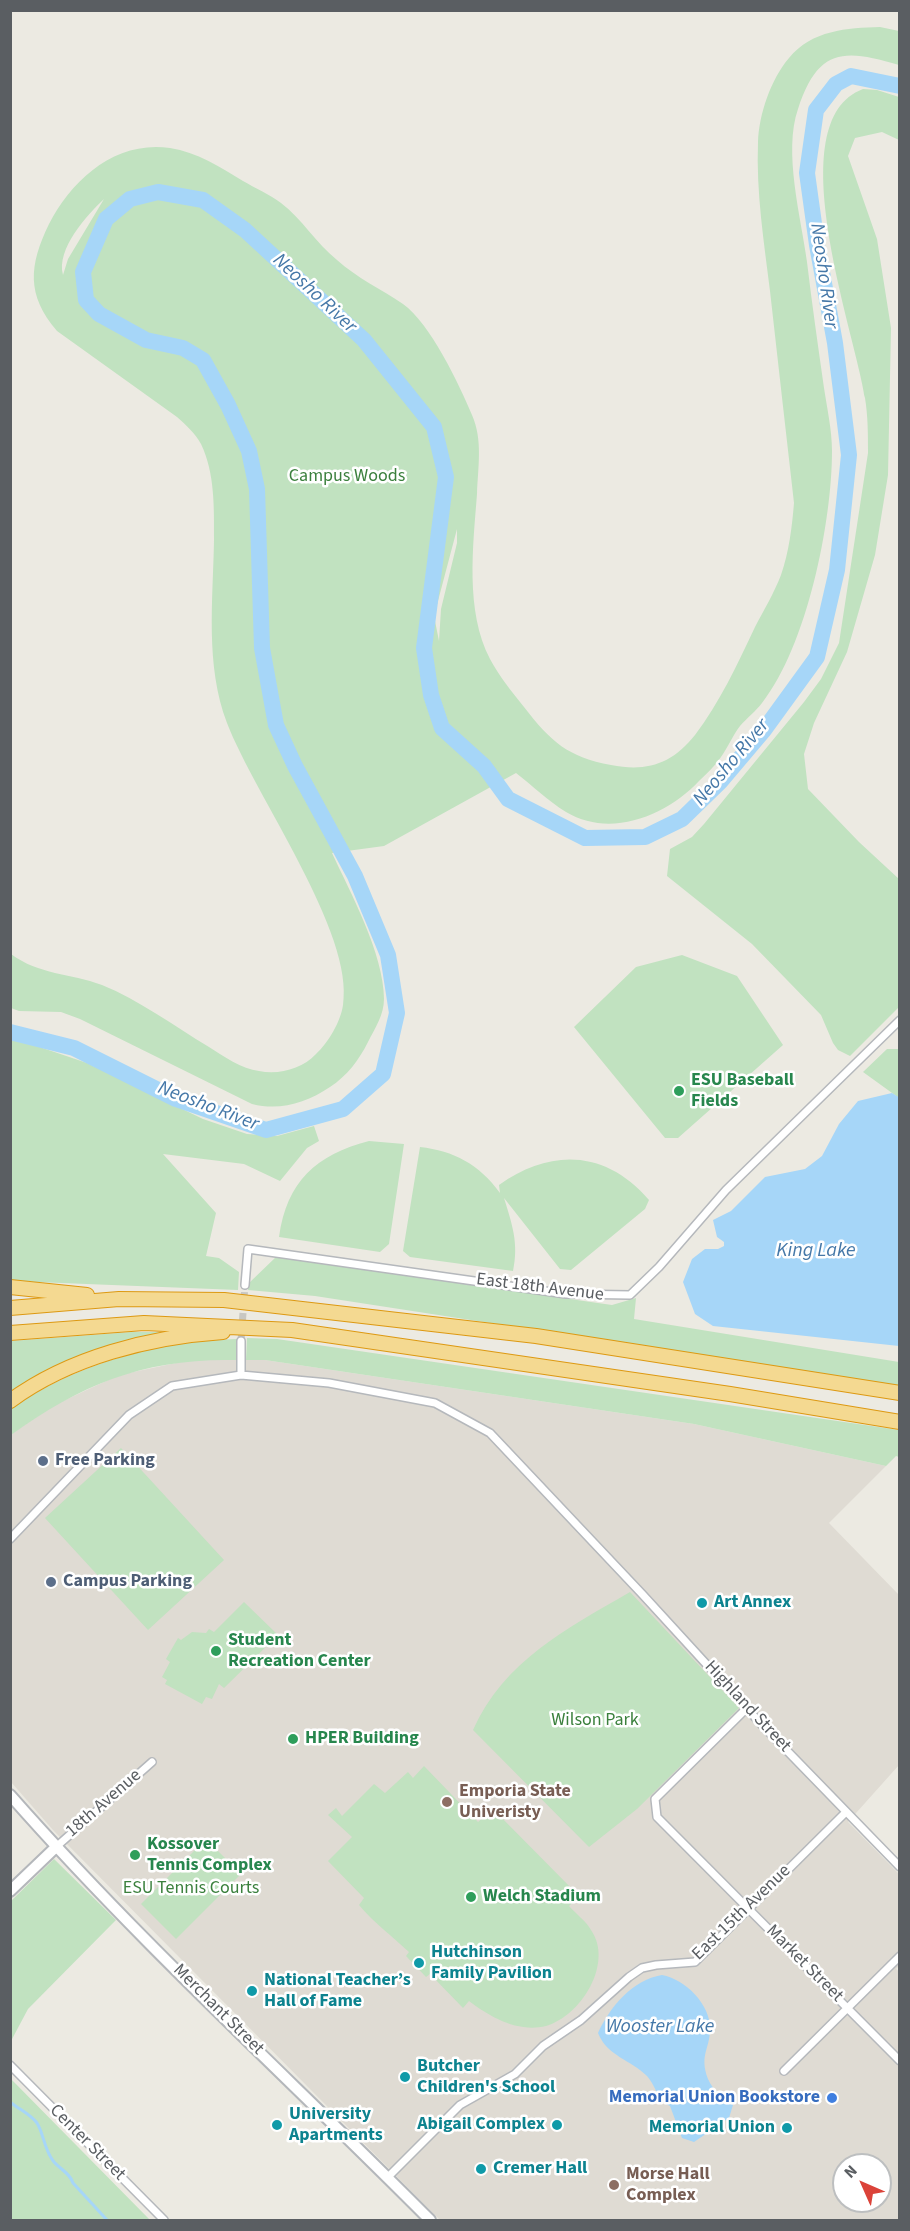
<!DOCTYPE html>
<html>
<head>
<meta charset="utf-8">
<style>
	body { margin:0 }
	#map { position:relative; width:910px; height:2231px; overflow:hidden; background:#eceae2; font-family:"Source Sans 3",sans-serif }
	canvas { display:block }
	.frame { position:absolute; inset:0; border:12px solid #5a5e62; pointer-events:none }
	.north { position:absolute; left:832px; top:2153px; width:60px; height:60px; box-sizing:border-box; background:#fff; border:2px solid #bdbfc0; border-radius:50%; rotate:315deg; font-size:16px; font-weight:700; line-height:24px; text-align:center; color:#5a5e62 }
	.north::after { content:''; display:block; margin:auto; width:21px; height:27px; background:#db4339; clip-path:polygon(50% 0,100% 100%,50% 72%,0 100%) }
</style>
</head>
<body>
<div id="map">
<canvas width="910" height="2231"></canvas>
<div class="frame"></div>
<div class="north">N</div>
</div>
<script>
const context = document.querySelector('canvas').getContext('2d');
context.lineJoin = 'round';
function fill(path, color) {
  context.fillStyle = color;
  context.fill(path, 'evenodd');
}
function trace(path, color, width, dash) {
  context.strokeStyle = color;
  context.lineWidth = width;
  context.lineCap = dash ? 'butt' : 'round';
  context.setLineDash(dash || []);
  context.stroke(path);
}
function drawText(font, color, halo, rows, align = 'center') {
  context.font = font + ' "Source Sans 3",sans-serif';
  context.lineWidth = 5;
  context.setLineDash([]);
  context.textBaseline = 'middle';
  context.strokeStyle = halo;
  context.fillStyle = color;
  for (const [text, x, y, turn = 0] of rows) {
    context.save();
    context.translate(x, y);
    context.rotate((+turn || 0) * Math.PI / 180);
    context.textAlign = isNaN(turn) ? turn : align;
    if (halo) context.strokeText(text, 0, 0);
    context.fillText(text, 0, 0);
    context.restore();
  }
}
fill(new Path2D(`
	M 195,1359 L 265,1360 L 694,1424 L 886,1466 L 829,1523 L 899,1595 L 899,1765 L 848,1822 L 899,1874 L 900,1965 L 896,1969 L 900,1972 L 899,2220 L 440,2220 L 53,1830 L 11,1782 L 10,1435 L 50,1407 L 119,1375 ZM 844,2165 L 880,2165 L 880,2201 L 844,2201 Z`), '#dfdbd3');
fill(new Path2D(`
	M 880,27 L 899,31 L 899,65 C 845,49 818,47 798,109 C 783,152 801,217 807,262 C 812,304 818,346 824,388 C 827,408 832,430 832,451 C 832,522 807,646 762,703 C 756,711 747,718 740,726 C 733,735 728,747 721,757 C 715,766 707,773 699,781 C 667,815 611,839 566,812 C 548,801 533,786 516,773 L 384,846 L 332,853 C 350,892 384,954 384,999 C 384,1015 375,1028 368,1042 C 359,1060 347,1076 330,1087 C 306,1103 280,1111 252,1104 L 80,1019 L 61,1012 L 19,1011 L 11,1008 L 11,954 C 39,975 70,973 102,985 C 139,1000 174,1026 209,1047 C 223,1056 242,1069 259,1071 C 279,1075 302,1069 316,1054 C 328,1043 341,1021 343,1005 C 355,933 255,796 227,723 C 205,665 213,601 214,540 C 214,508 215,473 201,444 C 195,433 186,425 177,417 L 57,331 C 26,295 29,265 49,224 C 72,179 116,140 170,148 C 197,152 220,167 243,181 C 255,188 269,194 281,203 C 302,219 316,243 337,260 C 357,278 381,289 403,304 C 430,323 459,384 472,415 C 483,440 478,467 477,494 C 473,546 465,611 490,659 C 499,676 512,692 524,707 C 551,742 568,757 611,765 C 647,772 672,764 695,735 C 720,702 737,665 755,627 C 764,610 774,593 781,575 C 789,552 792,527 794,503 C 786,433 778,362 770,291 C 764,242 756,192 758,142 C 759,114 771,79 789,58 C 812,30 847,28 880,27 ZM 104,199 L 68,259 L 63,275 C 56,249 87,215 104,199 ZM 457,529 L 457,543 L 441,609 L 439,641 L 434,616 Z
	M 863,89 L 877,90 L 899,97 L 899,140 L 882,132 L 855,138 L 848,156 L 877,239 L 891,328 L 888,475 L 875,555 L 847,652 L 814,723 L 804,754 L 808,789 L 859,842 L 899,879 L 899,1007 L 850,1056 L 838,1050 L 833,1043 L 821,1015 L 752,944 L 667,876 L 670,849 L 692,837 L 704,824 L 804,702 L 821,679 L 839,643 L 868,453 C 868,435 868,416 865,398 C 856,334 777,121 863,89 Z
	M 682,955 L 737,976 L 783,1045 L 678,1138 L 665,1138 L 574,1027 L 636,967 Z
	M 10,1037 L 87,1063 L 203,1119 L 247,1134 L 277,1136 L 314,1126 L 319,1141 L 307,1148 L 280,1181 L 244,1164 L 163,1154 L 216,1213 L 206,1256 L 219,1258 L 239,1272 L 238,1290 L 11,1281 Z
	M 887,1049 L 899,1049 L 899,1098 L 863,1072 Z
	M 369,1141 L 404,1144 L 389,1244 L 380,1252 L 279,1237 C 287,1181 316,1155 369,1141 Z
	M 420,1147 C 454,1151 479,1164 500,1193 L 499,1185 C 551,1148 606,1150 649,1200 L 645,1209 L 571,1270 L 560,1269 L 504,1198 C 512,1224 519,1243 513,1271 L 410,1257 L 403,1251 Z
	M 276,1257 L 612,1305 L 636,1298 L 634,1319 L 899,1362 L 899,1386 L 315,1296 L 248,1290 L 249,1283 Z
	M 131,1332 L 165,1332 L 165,1335 L 11,1396 L 11,1341 Z
	M 247,1338 L 277,1339 L 899,1430 L 899,1457 L 896,1456 L 886,1466 L 694,1424 L 265,1360 L 246,1360 Z
	M 238,1339 L 236,1360 C 146,1358 83,1383 11,1435 L 11,1408 C 80,1363 155,1341 238,1339 Z
	M 121,1448 L 224,1560 L 148,1630 L 45,1518 Z
	M 630,1592 L 739,1708 L 637,1809 L 589,1847 L 473,1730 C 504,1661 566,1629 630,1592 Z
	M 244,1602 L 278,1635 L 224,1688 L 219,1684 L 212,1699 L 206,1697 L 202,1704 L 165,1684 L 167,1680 L 162,1677 L 170,1662 L 166,1659 L 178,1638 L 181,1640 L 192,1632 L 206,1633 L 209,1629 L 214,1632 Z
	M 424,1766 L 478,1822 L 493,1809 L 579,1896 L 569,1906 C 576,1914 586,1921 591,1930 C 614,1963 581,2016 546,2026 C 518,2033 490,2017 469,2001 L 463,2008 L 430,1974 L 426,1977 L 406,1956 L 409,1952 C 392,1936 374,1923 359,1905 L 364,1898 L 328,1861 L 352,1837 L 328,1815 L 336,1808 L 342,1816 L 374,1784 L 385,1793 L 408,1772 L 413,1778 Z
	M 206,1839 L 241,1874 L 176,1939 L 141,1904 Z
	M 54,1859 L 116,1920 L 28,2009 L 11,2041 L 11,1901 Z
	M 11,2079 L 150,2220 L 11,2220 Z`), '#c1e2c0');
fill(new Path2D(`
	M 892,1093 L 900,1098 L 899,1346 L 713,1326 L 695,1314 L 683,1282 L 692,1259 L 705,1249 L 718,1249 L 724,1246 L 724,1242 L 717,1237 L 713,1220 L 731,1211 L 765,1177 L 805,1169 L 822,1156 L 839,1124 L 858,1101 Z
	M 662,1975 C 685,1979 711,2005 710,2029 C 710,2049 699,2055 708,2079 C 713,2091 724,2098 733,2105 L 729,2118 L 694,2142 L 682,2138 L 670,2106 C 657,2100 656,2086 647,2076 C 631,2060 607,2056 598,2033 C 610,2007 632,1980 662,1975 Z`), '#a6d6f8');
trace(new Path2D(`
	M 10,2102 C 20,2110 29,2113 37,2123 C 44,2134 44,2150 54,2162 C 61,2170 70,2173 73,2183 L 107,2220`), '#a6d6f8', 3);
trace(new Path2D(`
	M 10,1032 L 74,1048 L 176,1099 L 266,1130 L 343,1109 L 383,1074 L 397,1013 L 388,955 L 355,876 L 295,766 L 276,725 L 262,648 L 257,489 L 249,451 L 228,405 L 203,360 L 183,348 L 146,340 L 99,314 L 86,300 L 83,272 L 106,219 L 130,199 L 158,192 L 203,200 L 245,230 L 364,340 L 434,427 L 446,477 L 424,648 L 431,695 L 442,728 L 484,766 L 508,799 L 585,838 L 645,837 L 682,819 L 720,782 L 764,730 L 817,657 L 837,570 L 849,455 L 835,343 L 817,245 L 807,173 L 816,110 L 836,84 L 851,76 L 900,86`), '#a6d6f8', 16);
trace(new Path2D(`
	M 241,1341 L 245,1285`), '#c8c7c2', 7, [7, 3.5]);
const street = new Path2D(`
	M 245,1285 L 248,1249 L 566,1294 L 630,1295 L 659,1267 L 726,1190 L 900,1020
	M 241,1375 L 241,1341
	M 10,1539 L 129,1415 L 172,1386 L 241,1375 L 329,1383 L 435,1403 L 490,1433 L 643,1595 L 763,1726 L 900,1867
	M 747,1708 L 655,1799 L 657,1817 L 900,2061
	M 56,1847 L 152,1762
	M 10,2065 L 164,2220
	M 784,2071 L 900,1956
	M 387,2178 L 460,2105 L 515,2074 L 543,2046 L 581,2020 L 629,1977 L 642,1968 L 656,1965 L 695,1962 L 846,1812`);
const secondary = new Path2D(`
	M 10,1795 C 142,1945 290,2079 430,2220
	M 10,1891 L 56,1847`);
const highway = new Path2D(`
	M 10,1287 L 87,1295
	M 10,1308 L 119,1299 L 224,1300 L 536,1336 L 900,1393
	M 10,1333 L 144,1323 L 292,1330 L 730,1394 L 900,1422
	M 10,1401 C 70,1357 150,1337 223,1332`);
trace(street, '#b5b8bc', 10);
trace(secondary, '#b4b7bb', 14);
trace(highway, '#dd9912', 16);
trace(street, '#fff', 7);
trace(secondary, '#fff', 10);
trace(highway, '#f4d991', 14);
for (const [x, y, r, color] of [
	[679,1091,6,"#2e9e5b"],
	[43,1461,6,"#5c6f8a"],
	[51,1582,6,"#5c6f8a"],
	[702,1603,6,"#0f9aa8"],
	[216,1651,6,"#2e9e5b"],
	[293,1739,6,"#2e9e5b"],
	[447,1802,6,"#8d6e63"],
	[135,1855,6,"#2e9e5b"],
	[471,1897,6,"#2e9e5b"],
	[419,1963,6,"#0f9aa8"],
	[252,1991,6,"#0f9aa8"],
	[405,2077,6,"#0f9aa8"],
	[832,2098,6,"#3f7fe0"],
	[277,2125,6,"#0f9aa8"],
	[557,2125,6,"#0f9aa8"],
	[787,2128,6,"#0f9aa8"],
	[481,2169,6,"#0f9aa8"],
	[614,2185,6,"#8d6e63"]
]) {
  const dot = new Path2D();
  dot.arc(x, y, r, 0, 2 * Math.PI);
  context.fillStyle = color;
  context.fill(dot);
  trace(dot, '#fff', 2);
}
drawText('18px', '#3b803d', '#fff', [
	["Campus Woods",347,477],
	["Wilson Park",595,1721],
	["ESU Tennis Courts",191,1889]
]);
drawText('bold 18px', '#27864d', '#fff', [
	["ESU Baseball",691,1081],
	["Fields",691,1102],
	["Student",228,1641],
	["Recreation Center",228,1662],
	["HPER Building",305,1739],
	["Kossover",147,1845],
	["Tennis Complex",147,1866],
	["Welch Stadium",483,1897]
], 'left');
drawText('18px', '#5a5e62', '#fff', [
	["East 18th Avenue",540,1288,7],
	["Highland Street",747,1707,47],
	["18th Avenue",104,1804,-41],
	["East 15th Avenue",742,1913,-44],
	["Market Street",804,1964,45],
	["Merchant Street",218,2010,45],
	["Center Street",87,2143,45]
]);
drawText('bold 18px', '#4e5e75', '#fff', [
	["Free Parking",55,1461],
	["Campus Parking",63,1582]
], 'left');
drawText('bold 18px', '#0d838f', '#fff', [
	["Art Annex",714,1603],
	["Hutchinson",431,1953],
	["Family Pavilion",431,1974],
	["National Teacher’s",264,1981],
	["Hall of Fame",264,2002],
	["Butcher",417,2067],
	["Children's School",417,2088],
	["University",289,2115],
	["Apartments",289,2136],
	["Abigail Complex",545,2125,"right"],
	["Memorial Union",775,2128,"right"],
	["Cremer Hall",493,2169]
], 'left');
drawText('bold 18px', '#785e54', '#fff', [
	["Emporia State",459,1792],
	["Univeristy",459,1813],
	["Morse Hall",626,2175],
	["Complex",626,2196]
], 'left');
drawText('bold 18px', '#366cbe', '#fff', [
	["Memorial Union Bookstore",820,2098]
], 'right');
drawText('italic 20px', '#4578a8', '#fff', [
	["Neosho River",823,276,82],
	["Neosho River",314,294,43],
	["Neosho River",732,763,-50],
	["Neosho River",208,1107,21],
	["King Lake",816,1252],
	["Wooster Lake",660,2028]
]);
</script>
</body>
</html>
